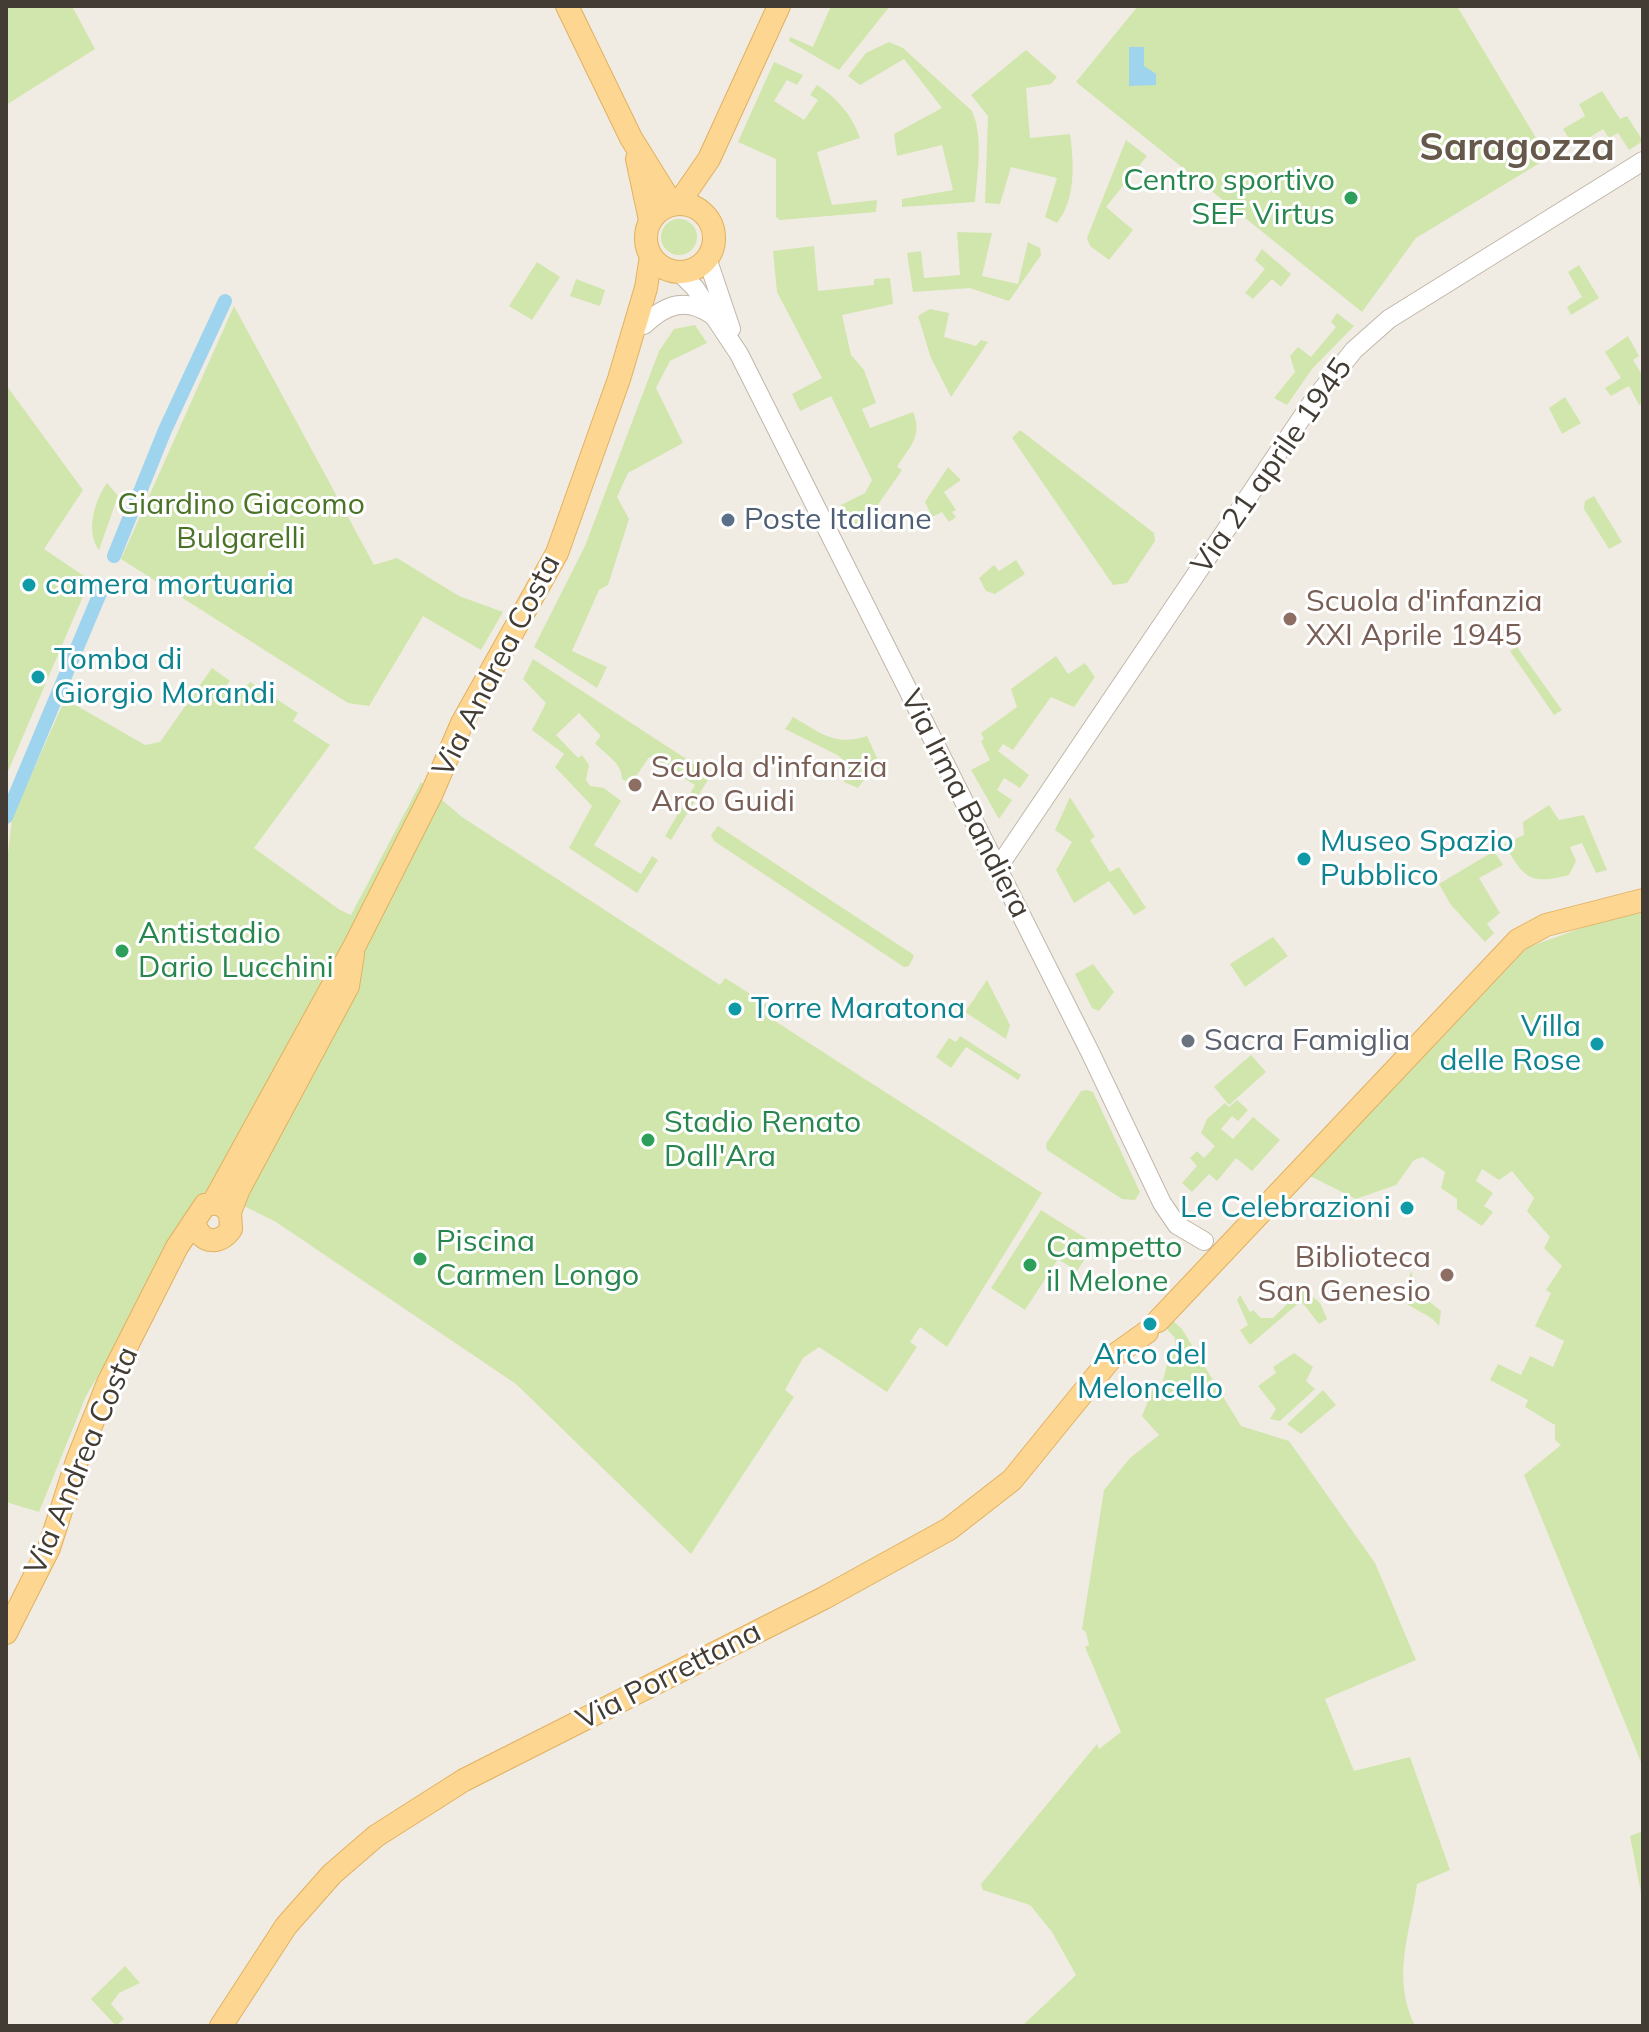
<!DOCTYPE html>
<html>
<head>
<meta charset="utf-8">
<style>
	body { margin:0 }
	#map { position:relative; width:1649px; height:2032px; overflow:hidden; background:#f1ece3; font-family:Mulish,sans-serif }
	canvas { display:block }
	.frame { position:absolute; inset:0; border:8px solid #433c34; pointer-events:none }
</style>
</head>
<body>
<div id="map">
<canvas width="1649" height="2032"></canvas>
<div class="frame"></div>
</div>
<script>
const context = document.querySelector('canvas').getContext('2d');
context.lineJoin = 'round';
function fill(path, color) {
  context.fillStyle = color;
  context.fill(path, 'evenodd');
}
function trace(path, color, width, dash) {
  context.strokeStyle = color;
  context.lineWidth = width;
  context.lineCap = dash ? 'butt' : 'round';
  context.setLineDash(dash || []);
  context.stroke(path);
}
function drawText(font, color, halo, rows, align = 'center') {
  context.font = font + ' Mulish,sans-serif';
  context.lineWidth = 6;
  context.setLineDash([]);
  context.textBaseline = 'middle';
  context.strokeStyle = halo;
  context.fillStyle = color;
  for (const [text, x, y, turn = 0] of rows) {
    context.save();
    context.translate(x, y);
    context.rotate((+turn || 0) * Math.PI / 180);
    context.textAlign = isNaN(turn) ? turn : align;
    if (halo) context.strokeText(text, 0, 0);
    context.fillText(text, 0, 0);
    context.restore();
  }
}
fill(new Path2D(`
	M 6,6 L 72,6 L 95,49 L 6,105 Z
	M 831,6 L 890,6 L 839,70 L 789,41 L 790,37 L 813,47 Z
	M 1138,6 L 1457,6 L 1548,158 L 1416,238 L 1362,312 L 1076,82 Z
	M 889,42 L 903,48 L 972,111 C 984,138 977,174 975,202 L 902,207 L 902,199 L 953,190 L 942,145 L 897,156 L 894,134 L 942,108 L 904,59 L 860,85 L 848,76 L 866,53 Z
	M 1026,50 L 1057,77 L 1051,84 L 1026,88 L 1030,138 L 1070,134 C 1074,163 1076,199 1057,223 L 1045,217 L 1057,178 L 1011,167 L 1000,204 L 985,203 L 988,116 L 971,95 Z
	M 774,62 L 803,75 L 797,85 L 787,80 L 774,101 L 804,120 L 818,100 L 810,95 L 817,85 C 837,98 852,115 860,138 L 817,152 L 832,205 L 877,200 L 876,212 L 780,220 L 776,217 L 776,159 L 738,142 Z
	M 1602,91 L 1620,119 L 1627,116 L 1643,141 L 1629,150 L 1618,133 L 1609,138 L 1603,129 L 1574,147 L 1563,129 L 1585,116 L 1579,104 Z
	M 1126,140 L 1147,156 L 1106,207 L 1133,230 L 1109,260 L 1090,246 L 1087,238 Z
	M661 237a18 18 0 1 1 36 0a18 18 0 1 1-36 0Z
	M 957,232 L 992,233 L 982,276 L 1018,284 L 1028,242 L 1040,248 L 1041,255 L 1009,301 L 970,288 L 913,292 L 907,253 L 921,251 L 924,278 L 960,275 Z
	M 814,246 L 818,291 L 874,285 L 874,279 L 890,278 L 893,304 L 842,315 L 851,355 L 864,370 L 876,403 L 862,409 L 870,428 L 913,412 C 923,436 910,446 897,467 L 902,470 L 859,532 L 851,529 L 841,505 L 865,493 L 872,480 L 831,396 L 800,411 L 792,394 L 822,378 L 777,292 L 773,251 Z
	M 1262,249 L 1291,274 L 1281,287 L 1272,279 L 1253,299 L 1245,293 L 1265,269 L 1255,260 Z
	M 537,262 L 560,277 L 532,320 L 509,306 Z
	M 1579,265 L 1599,298 L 1571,315 L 1567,307 L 1582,297 L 1568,272 Z
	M 576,279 L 605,290 L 600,306 L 570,296 Z
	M 234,306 L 374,565 L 397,558 L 459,596 L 503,612 L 481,650 L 423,616 L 369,706 L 348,703 L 121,559 Z
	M 930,309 L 949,313 L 944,337 L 976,346 L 981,340 L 988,342 L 951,397 L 931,358 L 918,316 Z
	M 1337,313 L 1354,326 L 1312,369 L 1287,405 L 1274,398 L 1295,372 L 1290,356 L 1298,347 L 1311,357 L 1336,327 L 1331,322 Z
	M 695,325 L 707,343 L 670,361 L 656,388 L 683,443 L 628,473 L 617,497 L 629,519 L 608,585 L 599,590 L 572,651 L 607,667 L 597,688 L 534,647 L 585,546 L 659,351 L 674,329 Z
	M 1628,336 L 1639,356 L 1633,360 L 1643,376 L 1643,403 L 1639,405 L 1629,386 L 1611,396 L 1605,388 L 1621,378 L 1605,352 Z
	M 6,385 L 83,490 L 44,549 L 90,580 L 6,776 Z
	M 1565,397 L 1581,423 L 1562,434 L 1549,408 Z
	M 1020,430 L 1154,533 L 1155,541 L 1127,583 L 1113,585 L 1012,438 Z
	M 948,467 L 961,480 L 944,492 L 956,510 L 952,512 L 956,517 L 949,522 L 942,512 L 932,517 L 925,502 Z
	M 107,483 L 118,496 L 99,550 C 85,532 95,499 107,483 Z
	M 1594,496 L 1622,542 L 1609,549 L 1584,509 L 1585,501 Z
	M 1016,560 L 1025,574 L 995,594 L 986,591 L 979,578 L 994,565 L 999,571 Z
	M 1517,647 L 1562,710 L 1554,715 L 1510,651 Z
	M 1056,656 L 1068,674 L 1085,663 L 1095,677 L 1074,707 L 1051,697 L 1013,750 L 1003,744 L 998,751 L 1029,775 L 1020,788 L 1004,778 L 997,790 L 1012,800 L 999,819 L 971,770 L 990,760 L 981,741 L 984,739 L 981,733 L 1017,707 L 1011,689 Z
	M 533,659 L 711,775 L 671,840 L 665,836 L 695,785 L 649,757 L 631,784 L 622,779 C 622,762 605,755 595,743 L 601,736 L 579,713 L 556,735 L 578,758 L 582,755 L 589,765 L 586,780 L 590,786 L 604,788 L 621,801 L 594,845 L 641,874 L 652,856 L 658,860 L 637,893 L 569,848 L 592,806 L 555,767 L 564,754 L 532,730 L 546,703 L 523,679 Z
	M 212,668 L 230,681 L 224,688 L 237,697 L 250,682 L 298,713 L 293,721 L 330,745 L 254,848 L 340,910 L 351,915 L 421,782 L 462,817 L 720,985 L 725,978 L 769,1006 L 764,1014 L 1042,1193 L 947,1347 L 920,1327 L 910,1342 L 917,1347 L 887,1392 L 819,1347 L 803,1358 L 785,1390 L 794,1397 L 691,1554 L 516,1384 L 276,1222 L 210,1189 L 86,1396 L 39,1512 L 6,1502 L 6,872 L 12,818 L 65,699 L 145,745 L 160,742 Z
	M 793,717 C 820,732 834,747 867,736 L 881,767 L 868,774 L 858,788 L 844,782 L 849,768 L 839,756 L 785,729 Z
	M 1070,797 L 1095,837 L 1090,840 L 1110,872 L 1119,867 L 1146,908 L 1134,915 L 1109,881 L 1074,903 L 1056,870 L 1072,842 L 1055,830 Z
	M 1549,805 L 1559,820 L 1584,815 L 1607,870 L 1596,873 L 1582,843 L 1570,847 L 1576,861 L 1569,875 C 1529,885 1525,879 1504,844 L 1524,835 L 1523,822 Z
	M 718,826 L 911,953 L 914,956 L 909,966 L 904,967 L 714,841 L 711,835 Z
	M 1494,851 L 1503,865 L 1479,878 L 1500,913 L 1487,924 L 1494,933 L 1485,942 L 1451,905 L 1439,884 Z
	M 1643,912 L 1643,1767 L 1524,1475 L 1561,1445 L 1555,1440 L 1555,1425 L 1525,1407 L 1528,1400 L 1490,1380 L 1498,1364 L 1521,1375 L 1530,1356 L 1553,1367 L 1564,1341 L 1535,1326 L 1551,1293 L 1546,1290 L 1562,1266 L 1544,1248 L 1550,1237 L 1527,1211 L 1534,1198 L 1512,1171 L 1499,1180 L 1482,1169 L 1476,1181 L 1493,1193 L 1484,1206 L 1493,1212 L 1482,1226 L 1457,1209 L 1457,1199 L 1441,1188 L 1445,1172 L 1423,1157 L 1414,1160 L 1396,1185 L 1356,1199 L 1310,1176 L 1528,947 L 1596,923 Z
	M 1273,937 L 1288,956 L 1245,987 L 1230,964 Z
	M 1093,964 L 1114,992 L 1099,1011 L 1092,1008 L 1075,974 Z
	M 987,980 L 1010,1025 L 1006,1039 L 965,1012 Z
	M 960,1036 L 1021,1075 L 1018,1080 L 966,1047 L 951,1068 L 936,1057 L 949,1038 L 956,1042 Z
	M 1251,1055 L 1266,1072 L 1229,1105 L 1214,1087 Z
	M 1087,1090 L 1093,1092 L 1140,1192 L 1135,1200 L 1122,1199 L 1047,1150 L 1046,1144 L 1081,1091 Z
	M 1237,1100 L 1248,1110 L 1238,1121 L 1232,1116 L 1221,1129 L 1233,1139 L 1253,1117 L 1280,1140 L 1252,1171 L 1236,1158 L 1217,1181 L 1209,1174 L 1192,1192 L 1182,1183 L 1197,1166 L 1190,1158 L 1197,1151 L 1204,1158 L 1215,1146 L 1201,1133 L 1207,1119 L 1225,1103 L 1229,1107 Z
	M 1041,1210 L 1095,1244 L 1077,1271 L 1058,1259 L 1025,1310 L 991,1288 Z
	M 1411,1271 L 1417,1292 L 1441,1311 L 1439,1326 C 1430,1313 1415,1312 1403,1300 Z
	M 1303,1288 L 1320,1303 L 1327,1319 L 1319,1324 L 1301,1301 L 1250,1345 L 1240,1330 L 1248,1325 L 1237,1300 L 1240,1295 L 1250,1312 L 1253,1310 L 1261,1318 L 1273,1318 Z
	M 1173,1321 L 1182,1329 L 1241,1426 L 1289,1441 L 1375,1563 L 1416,1660 L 1325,1699 L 1354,1771 L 1410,1757 L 1450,1870 L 1417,1884 C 1410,1935 1391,1976 1415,2026 L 1022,2026 L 1076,1975 L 1052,1932 L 1030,1905 L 983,1890 L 981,1884 L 1097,1744 L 1099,1749 L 1121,1732 L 1085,1647 L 1089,1645 L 1086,1632 L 1082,1629 L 1104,1490 L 1130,1458 L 1159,1435 L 1142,1416 L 1154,1386 L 1161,1388 L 1169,1357 L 1175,1349 L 1175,1338 L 1165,1327 Z
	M 1294,1353 L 1313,1367 L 1306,1381 L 1315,1389 L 1280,1421 L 1270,1419 L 1276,1409 L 1258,1386 L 1276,1373 L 1273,1367 Z
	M 1323,1390 L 1336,1405 L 1301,1434 L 1287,1424 Z
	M 1643,1831 L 1643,1903 L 1630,1836 Z
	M 125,1966 L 140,1983 L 119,1993 L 111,2004 L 124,2019 L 116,2026 L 91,1999 Z`), '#d0e6ac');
fill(new Path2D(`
	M 1129,47 L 1144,47 L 1144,66 L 1156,74 L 1156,85 L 1129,86 Z`), '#9fd4ef');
trace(new Path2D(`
	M 114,556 L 165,430 L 225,301
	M 6,817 L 103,586`), '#9fd4ef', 14);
const minor = new Path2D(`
	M 707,258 L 731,329
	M 679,272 L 695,288 L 739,354 L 1090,1052 L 1162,1203 L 1177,1225 L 1204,1241
	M 644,325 C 666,304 686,297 712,315
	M 997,869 L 1313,401 L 1354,350 L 1389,319 L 1643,161`);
const major = new Path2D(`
	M 567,6 L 631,138 L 672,204
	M 637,159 L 650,220
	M646 238a34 34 0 1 1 68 0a34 34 0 1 1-68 0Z
	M 678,204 L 709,159 L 779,6
	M 213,1203 L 355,945 L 432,793 L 462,723 L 557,553 L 619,379 L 646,288 L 651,256
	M 195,1225 C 202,1244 220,1245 231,1229 L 230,1212 L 239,1189 L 348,986 L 353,954
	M 1158,1321 L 1518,940 L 1546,925 L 1643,900
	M 6,1633 L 49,1548 L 77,1461 L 108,1383 L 177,1247 L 205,1205 L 219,1203 L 230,1212
	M 221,2026 L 286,1926 L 332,1874 L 376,1836 L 464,1780 L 824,1598 L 949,1529 L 1012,1480 L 1112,1357 L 1147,1332`);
trace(minor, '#c0b6a9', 20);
trace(major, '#e1b161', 24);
trace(minor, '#fff', 18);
trace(major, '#fdd691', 22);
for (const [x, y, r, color] of [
	[1351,198,8,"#2e9e5b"],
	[728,520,8,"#5c6f8a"],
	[29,585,8,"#0f9aa8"],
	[1290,619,8,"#8d6e63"],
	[38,677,8,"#0f9aa8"],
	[635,785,8,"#8d6e63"],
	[1304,859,8,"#0f9aa8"],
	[122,951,8,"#2e9e5b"],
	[735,1009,8,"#0f9aa8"],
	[1188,1041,8,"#6b7280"],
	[1597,1044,8,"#0f9aa8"],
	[648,1140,8,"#2e9e5b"],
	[1407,1208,8,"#0f9aa8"],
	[420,1259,8,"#2e9e5b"],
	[1030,1265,8,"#2e9e5b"],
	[1447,1275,8,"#8d6e63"],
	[1150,1324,8,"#0f9aa8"]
]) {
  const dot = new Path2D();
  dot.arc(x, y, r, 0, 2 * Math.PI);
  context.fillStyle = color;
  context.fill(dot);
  trace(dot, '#fff', 3);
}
drawText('30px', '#27864d', '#fff', [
	["Centro sportivo",1335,181,"right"],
	["SEF Virtus",1335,215,"right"],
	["Antistadio",138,934],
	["Dario Lucchini",138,968],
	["Stadio Renato",664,1123],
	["Dall'Ara",664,1157],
	["Piscina",436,1242],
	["Carmen Longo",436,1276],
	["Campetto",1046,1248],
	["il Melone",1046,1282]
], 'left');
drawText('30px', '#433c34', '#fff', [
	["Via 21 aprile 1945",1272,466,-55],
	["Via Andrea Costa",497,666,-63],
	["Via Irma Bandiera",965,804,63],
	["Via Andrea Costa",82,1461,-67],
	["Via Porrettana",669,1676,-27]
]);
drawText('30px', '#4b7328', '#fff', [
	["Giardino Giacomo",241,505],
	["Bulgarelli",241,539]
]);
drawText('30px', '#4e5e75', '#fff', [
	["Poste Italiane",744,520]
], 'left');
drawText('30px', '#0d838f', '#fff', [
	["camera mortuaria",45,585],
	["Tomba di",54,660],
	["Giorgio Morandi",54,694],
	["Museo Spazio",1320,842],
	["Pubblico",1320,876],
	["Torre Maratona",751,1009],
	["Villa",1581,1027,"right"],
	["delle Rose",1581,1061,"right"],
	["Le Celebrazioni",1391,1208,"right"],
	["Arco del",1150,1355,"center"],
	["Meloncello",1150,1389,"center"]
], 'left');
drawText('30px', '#785e54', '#fff', [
	["Scuola d'infanzia",1306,602],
	["XXI Aprile 1945",1306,636],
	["Scuola d'infanzia",651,768],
	["Arco Guidi",651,802],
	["Biblioteca",1431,1258,"right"],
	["San Genesio",1431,1292,"right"]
], 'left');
drawText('30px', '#5b616d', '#fff', [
	["Sacra Famiglia",1204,1041]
], 'left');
drawText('bold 38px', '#66594b', '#fff', [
	["Saragozza",1517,149]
]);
</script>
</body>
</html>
